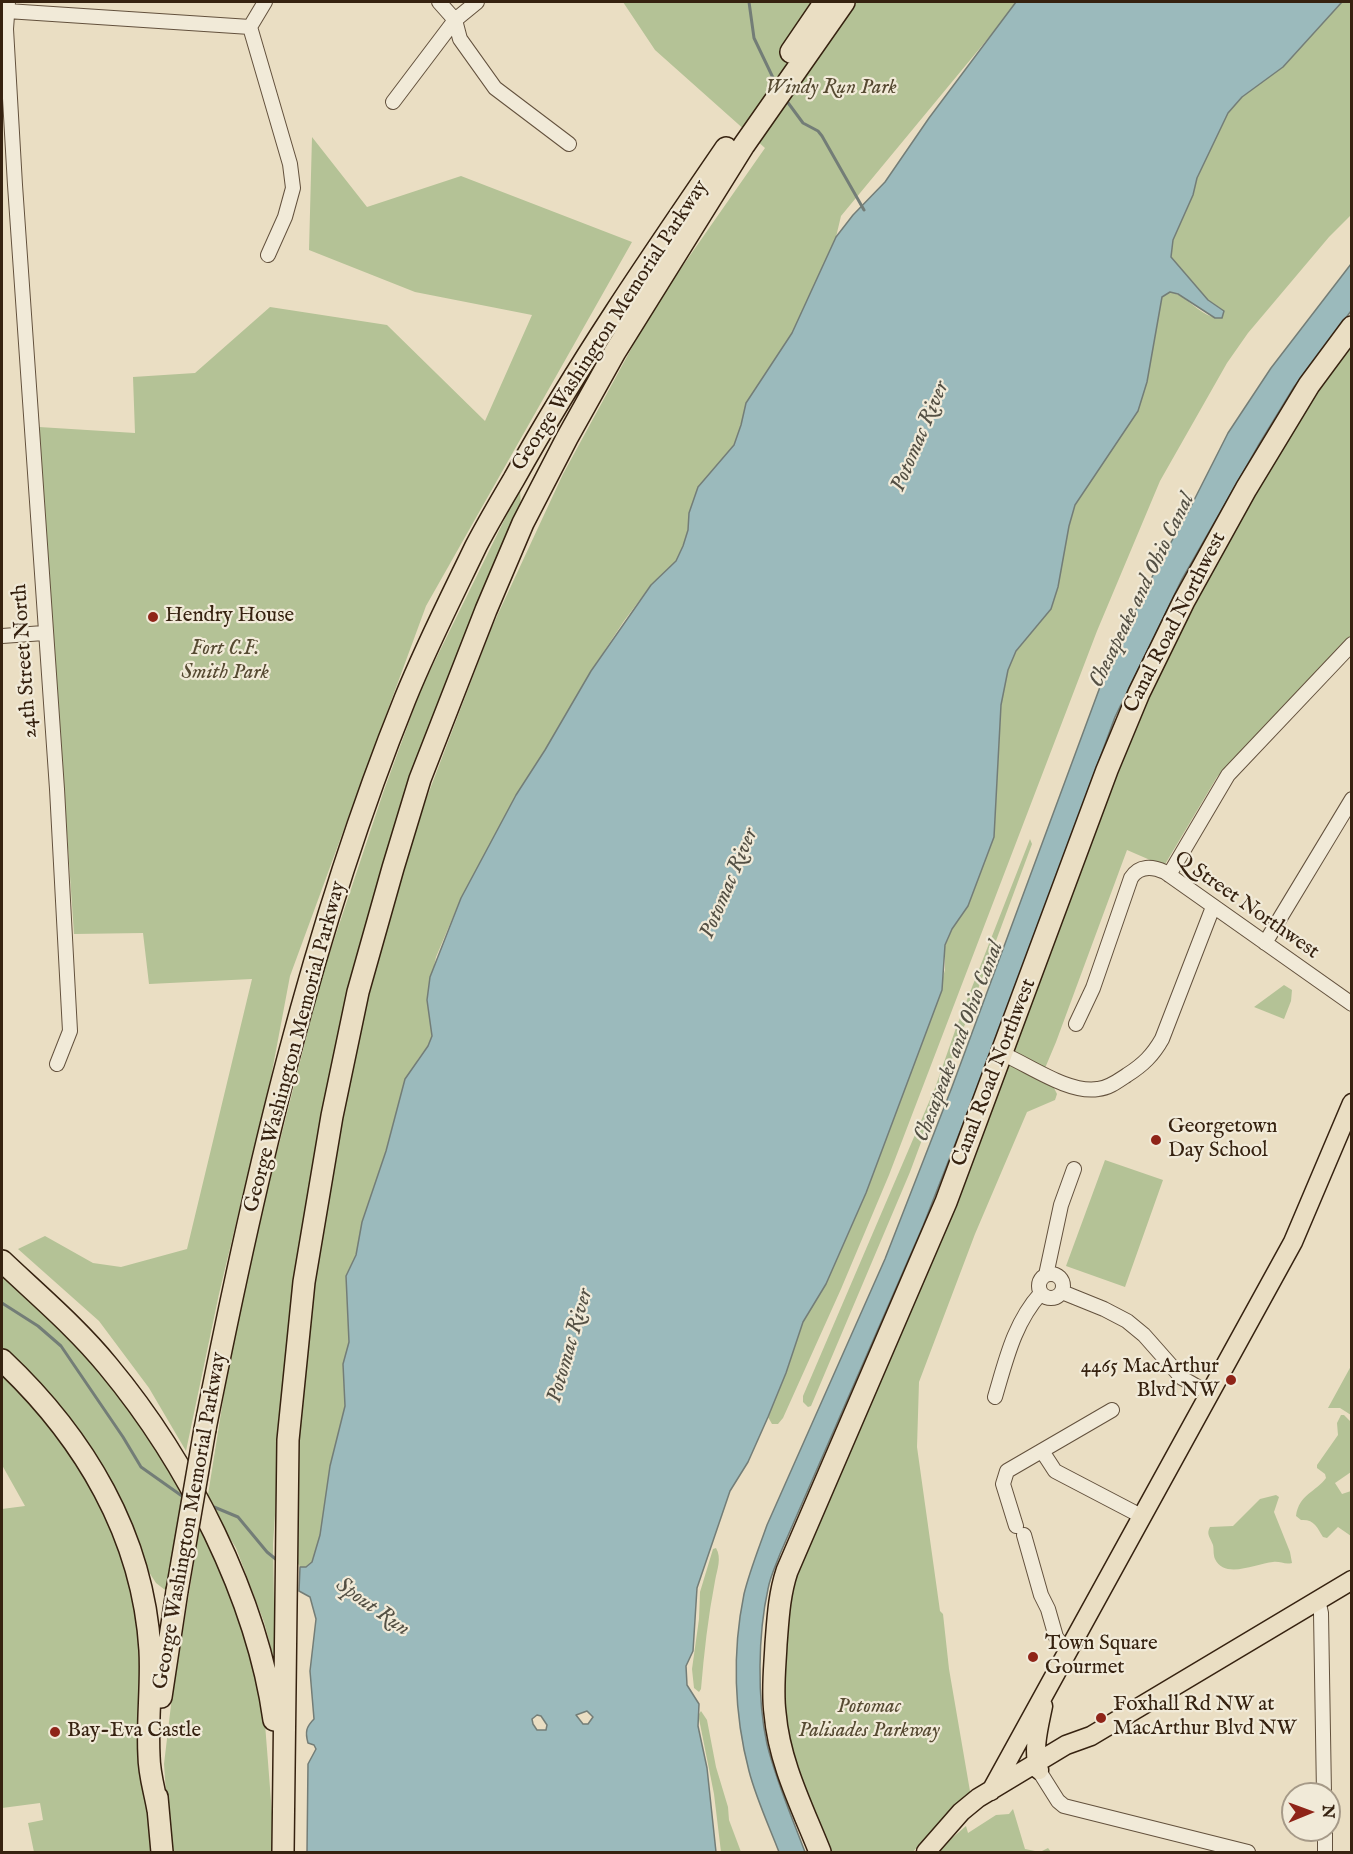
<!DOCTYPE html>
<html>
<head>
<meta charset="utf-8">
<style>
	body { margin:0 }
	#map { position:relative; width:1353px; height:1854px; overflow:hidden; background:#eadec3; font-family:"IM FELL English",serif }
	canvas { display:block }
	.frame { position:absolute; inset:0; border:3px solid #362210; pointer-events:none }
	.north { position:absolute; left:1281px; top:1782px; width:60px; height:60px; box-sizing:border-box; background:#f1ead8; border:2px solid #a69a88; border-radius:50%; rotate:89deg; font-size:16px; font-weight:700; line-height:24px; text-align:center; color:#362210 }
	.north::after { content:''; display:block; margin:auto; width:21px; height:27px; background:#8f2418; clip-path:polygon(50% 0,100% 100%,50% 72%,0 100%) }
</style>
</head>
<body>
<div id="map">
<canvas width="1353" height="1854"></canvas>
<div class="frame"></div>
<div class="north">N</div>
</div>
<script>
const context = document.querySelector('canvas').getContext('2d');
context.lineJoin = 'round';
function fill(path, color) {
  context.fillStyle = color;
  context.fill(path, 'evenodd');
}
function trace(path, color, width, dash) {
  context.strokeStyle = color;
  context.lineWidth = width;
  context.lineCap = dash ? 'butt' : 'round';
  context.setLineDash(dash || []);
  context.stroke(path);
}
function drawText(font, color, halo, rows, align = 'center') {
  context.font = font + ' "IM FELL English",serif';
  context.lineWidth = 4.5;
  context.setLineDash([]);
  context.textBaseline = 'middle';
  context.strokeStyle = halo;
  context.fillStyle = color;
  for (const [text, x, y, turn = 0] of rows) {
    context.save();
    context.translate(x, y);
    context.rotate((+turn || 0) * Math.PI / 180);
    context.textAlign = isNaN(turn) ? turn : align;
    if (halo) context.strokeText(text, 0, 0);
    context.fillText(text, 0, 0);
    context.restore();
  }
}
fill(new Path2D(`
	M 623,2 L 1016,2 L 1014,7 L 841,216 L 836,237 L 792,333 L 746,403 L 741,425 L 734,445 L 698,487 L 689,513 L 688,530 L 683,546 L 676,561 L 651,585 L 624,621 L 591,671 L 545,750 L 516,795 L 461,898 L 436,957 L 427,1000 L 432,1036 L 428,1046 L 418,1059 L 397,1109 L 386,1151 L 362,1222 L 356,1255 L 346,1276 L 349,1342 L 343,1364 L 345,1406 L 330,1466 L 320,1535 L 312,1562 L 306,1567 L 300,1567 L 296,1560 L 296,1472 L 317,1265 L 342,1114 L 367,997 L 419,818 L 491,629 L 563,474 L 654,307 L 765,148 L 655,50 Z
	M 1342,2 L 1351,2 L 1351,215 L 1329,237 L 1248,333 L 1227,363 L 1160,481 L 1097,631 L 889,1175 L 841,1289 L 783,1418 L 778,1424 L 772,1424 L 768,1417 L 786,1373 L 803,1322 L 826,1284 L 866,1193 L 929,1023 L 945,970 L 945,946 L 952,929 L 968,906 L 994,837 L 1001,705 L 1008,670 L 1016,651 L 1051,609 L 1058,587 L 1069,525 L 1075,505 L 1101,465 L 1162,297 L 1170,292 C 1189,296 1201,319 1222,318 L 1220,308 L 1208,300 L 1171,257 L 1173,240 L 1193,195 L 1197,178 L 1228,113 L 1242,97 L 1283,67 Z
	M 312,137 L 367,207 L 461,176 L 632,242 L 426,606 L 290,976 L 271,1077 L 219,1294 L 186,1451 L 149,1388 L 99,1321 L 18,1249 L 45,1236 L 93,1263 L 121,1267 L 187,1249 L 252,979 L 149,984 L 143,933 L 74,934 L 39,427 L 135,433 L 133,377 L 195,373 L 270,307 L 387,325 L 485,421 L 532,315 L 415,292 L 309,250 Z
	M 1351,338 L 1351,639 L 1303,686 L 1217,777 L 1164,866 L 1127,850 L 1056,1042 L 1040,1080 L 1053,1086 L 1057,1094 L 1055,1100 L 1027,1112 L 975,1234 L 919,1382 L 917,1447 L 940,1611 L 943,1614 L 949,1669 L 971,1797 L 942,1819 L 913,1852 L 826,1852 L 783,1735 L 785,1602 L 1124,740 L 1247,499 Z
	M 520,488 L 521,508 L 400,806 L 345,1003 L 312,1187 L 279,1457 L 273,1544 L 275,1663 L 264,1622 L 236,1548 L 207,1501 L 238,1306 L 321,979 L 383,793 L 421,689 Z
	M 1030,839 L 1032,844 L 910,1172 L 811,1406 L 808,1407 L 803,1402 L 803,1396 L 935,1088 L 956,1028 Z
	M 1284,985 L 1292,990 L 1291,1001 L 1284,1019 L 1254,1007 Z
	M 1105,1160 L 1163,1180 L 1125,1287 L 1066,1266 Z
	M 2,1270 L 94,1359 L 186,1490 L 169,1593 L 156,1583 L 145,1566 L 131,1532 L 2,1353 Z
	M 1351,1366 L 1351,1415 L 1340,1408 L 1328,1408 Z
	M 2,1373 L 40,1409 L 85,1476 L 121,1547 L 140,1614 L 139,1661 L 144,1785 L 151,1852 L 34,1852 L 28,1823 L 43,1820 L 40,1803 L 2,1808 L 2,1509 L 25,1506 L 2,1465 Z
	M 1341,1415 L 1344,1415 L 1351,1422 L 1351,1472 L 1335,1483 L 1342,1494 L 1351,1491 L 1351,1536 L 1338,1527 L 1327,1538 L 1323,1537 C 1317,1527 1314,1519 1301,1520 L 1296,1516 C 1299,1494 1316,1492 1326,1478 L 1325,1474 L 1317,1468 L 1317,1465 L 1338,1435 L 1337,1423 Z
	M 1276,1495 L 1279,1497 L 1274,1512 L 1290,1552 L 1292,1563 C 1285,1565 1280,1561 1273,1562 C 1257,1563 1225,1580 1215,1559 C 1213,1554 1214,1549 1213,1545 C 1210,1537 1206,1534 1210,1527 L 1233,1526 L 1260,1499 Z
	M 201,1519 L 231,1586 L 263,1698 L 275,1852 L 170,1852 L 164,1764 L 171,1705 Z
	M 716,1548 C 722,1558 717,1570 715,1581 C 708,1617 704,1653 701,1689 L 699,1692 L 694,1688 L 692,1669 L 699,1619 L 700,1592 L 713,1549 Z
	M 701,1711 L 707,1720 L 716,1767 L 728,1807 L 729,1820 L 741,1852 L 721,1852 L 714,1794 L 699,1719 L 699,1714 Z
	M 1013,1809 L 1025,1849 L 1040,1852 L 1048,1848 L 1051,1852 L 936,1852 L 966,1826 L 968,1833 L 996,1815 L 1009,1814 Z`), '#b4c296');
const water = new Path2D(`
	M 1016,2 L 1342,2 L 1283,67 L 1242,97 L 1228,113 L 1197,178 L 1193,195 L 1173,240 L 1171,257 L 1208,300 L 1224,311 L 1222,318 L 1215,318 L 1178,294 L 1170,292 L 1162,297 L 1147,382 L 1138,411 L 1075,505 L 1069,526 L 1058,587 L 1051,609 L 1016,651 L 1008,670 L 1001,705 L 994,837 L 968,906 L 952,929 L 945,945 L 942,990 L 866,1193 L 826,1284 L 803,1322 L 786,1373 L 768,1417 L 748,1462 L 730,1491 L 697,1588 L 693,1651 L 686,1666 L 687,1685 L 699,1704 L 698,1726 L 707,1768 L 716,1852 L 307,1852 L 308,1764 L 316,1749 L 314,1745 L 308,1743 C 305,1732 306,1727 314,1719 L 310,1671 L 316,1619 L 310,1597 L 299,1591 L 300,1567 L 306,1567 L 312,1562 L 320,1535 L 330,1466 L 345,1406 L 343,1364 L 349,1342 L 346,1276 L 356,1255 L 362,1222 L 386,1151 L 405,1079 L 428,1046 L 432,1036 L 427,1000 L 430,977 L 461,898 L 516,795 L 545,750 L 591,671 L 651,585 L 676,561 L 683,546 L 688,530 L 689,513 L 698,487 L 734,445 L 741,425 L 746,403 L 792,333 L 836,237 L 853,215 L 885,182 L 929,118 ZM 587,1711 L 593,1717 L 588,1724 L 583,1724 L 576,1715 ZM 537,1715 L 541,1716 L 547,1725 L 546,1730 L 537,1730 L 533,1724 L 532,1719 Z
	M 1351,264 L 1351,311 L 1294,387 L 1258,446 L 1182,579 L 1115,717 L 1001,1027 L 923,1226 L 780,1554 C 776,1565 770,1577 768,1589 C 758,1634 757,1699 767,1744 C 776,1781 792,1817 805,1852 L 779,1852 C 769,1826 756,1798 749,1771 C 734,1714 732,1652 744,1594 C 750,1570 759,1548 767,1525 L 885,1259 L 952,1087 L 1107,668 L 1157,567 L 1187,514 L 1228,433 L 1271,368 Z`);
fill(water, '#9bbabc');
trace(water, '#737d77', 1.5);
trace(new Path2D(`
	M 749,2 L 754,38 L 776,84
	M 786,100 L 803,123 L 818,131 L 822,136 L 864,210
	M 2,1303 L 38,1326 L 61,1346 L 123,1437 L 141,1467 L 182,1496
	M 214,1507 L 238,1517 L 267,1552 L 278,1561`), '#737d77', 3);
const minor = new Path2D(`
	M 8,2 L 6,29 L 15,185 L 57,789 L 70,1031 L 57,1064
	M 265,2 L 250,27 L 290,164 L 293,188 L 285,217 L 268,255
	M 439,2 L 455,20 L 460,39 L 495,88 L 569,144
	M 7,11 L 250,27
	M 393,102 L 455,20 L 477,2
	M 2,636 L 44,633
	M 1169,875 L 1228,775 L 1352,644
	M 1265,943 L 1352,799
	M 1076,1024 L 1093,988 L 1131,878 C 1139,865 1152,866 1165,872 L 1352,1004
	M 1003,1054 C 1029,1065 1069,1094 1098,1089 C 1109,1088 1118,1081 1127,1075 C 1143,1065 1153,1055 1162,1039 L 1213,907
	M1039 1286a12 12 0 1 1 24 0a12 12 0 1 1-24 0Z
	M 1046,1275 L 1061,1205 L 1074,1169
	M 1062,1292 L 1104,1309 L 1127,1321 L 1144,1335 L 1182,1378 L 1210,1394
	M 995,1397 C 1006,1360 1014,1323 1041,1293
	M 1042,1451 L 1055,1471 L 1143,1517
	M 1016,1526 L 1003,1484 L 1007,1471 L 1112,1410
	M 1024,1535 L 1041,1595 L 1048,1609 L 1056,1637 L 1068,1653
	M 1318,1600 L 1321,1613 L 1324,1794
	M 1041,1774 L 1058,1801 L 1064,1806 L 1248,1852
	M 1325,1830 L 1325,1852`);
const major = new Path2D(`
	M 1039,1770 C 1032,1751 1039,1726 1043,1706
	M 991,1791 L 1293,1242 L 1352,1103
	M 926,1852 L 961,1812 L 978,1798 L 1066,1745 L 1091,1736 L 1352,1580`);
const highway = new Path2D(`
	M 791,52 L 825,2
	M 2,1261 C 38,1295 77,1328 108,1366 C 187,1461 257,1597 274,1720
	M 2,1360 C 84,1437 143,1535 150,1650 C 152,1685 147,1721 149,1756 C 149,1774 155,1792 158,1810
	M 205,1429 C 254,1182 310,934 405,699 C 426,647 452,596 476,546 C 488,523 501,501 514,479 C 578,364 652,256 726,148
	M 161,1697 L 177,1591
	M 157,1797 L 162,1852
	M 283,1852 L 288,1440 L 304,1282 L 332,1116 L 358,992 L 393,868 L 420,779 L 486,610 L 523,523 L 567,438 L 615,352 L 744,145 L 844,2
	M 820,1852 C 802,1807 779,1762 775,1713 C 772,1690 775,1667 776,1644 C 778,1619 779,1595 787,1571 L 946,1202 L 1107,770 L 1139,693 L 1184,601 L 1246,489 L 1309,385 L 1352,327`);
trace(minor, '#63513d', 16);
trace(major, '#362210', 21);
trace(highway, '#362210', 24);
trace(minor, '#f1ead8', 14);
trace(major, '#eadec3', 18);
trace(highway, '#eadec3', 21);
const highwayBridge = new Path2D(`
	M 177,1591 L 205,1429`);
trace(highwayBridge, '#362210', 24, []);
trace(highwayBridge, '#eadec3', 21);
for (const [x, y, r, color] of [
	[153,617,6,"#8f2418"],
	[1156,1140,6,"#8f2418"],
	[1231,1380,6,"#8f2418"],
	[1033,1657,6,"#8f2418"],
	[1101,1718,6,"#8f2418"],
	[55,1732,6,"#8f2418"]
]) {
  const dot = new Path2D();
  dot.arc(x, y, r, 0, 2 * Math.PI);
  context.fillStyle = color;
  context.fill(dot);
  trace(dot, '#f1ead8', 2);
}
drawText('italic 21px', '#564a32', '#f1ead8', [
	["Windy Run Park",831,89],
	["Fort C.F.",225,650],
	["Smith Park",225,674],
	["Potomac",869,1708],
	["Palisades Parkway",869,1732]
]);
drawText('21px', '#362210', '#f1ead8', [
	["George Washington Memorial Parkway",611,326,-57],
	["Canal Road Northwest",1176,623,-63],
	["24th Street North",26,661,-94],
	["Q Street Northwest",1246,906,35],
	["George Washington Memorial Parkway",296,1047,-75],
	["Canal Road Northwest",995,1073,-69],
	["George Washington Memorial Parkway",191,1521,-80]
]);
drawText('21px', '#362210', '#f1ead8', [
	["Hendry House",165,617],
	["Georgetown",1168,1128],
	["Day School",1168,1152],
	["4465 MacArthur",1219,1368,"right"],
	["Blvd NW",1219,1392,"right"],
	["Town Square",1045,1645],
	["Gourmet",1045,1669],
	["Foxhall Rd NW at",1113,1706],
	["MacArthur Blvd NW",1113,1730],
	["Bay-Eva Castle",67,1732]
], 'left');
drawText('italic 22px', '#545044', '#f1ead8', [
	["Potomac River",921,437,-67],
	["Chesapeake and Ohio Canal",1143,591,-64],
	["Potomac River",730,884,-67],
	["Chesapeake and Ohio Canal",960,1042,-69],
	["Potomac River",571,1346,-74],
	["Spout Run",372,1608,35]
]);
</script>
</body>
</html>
